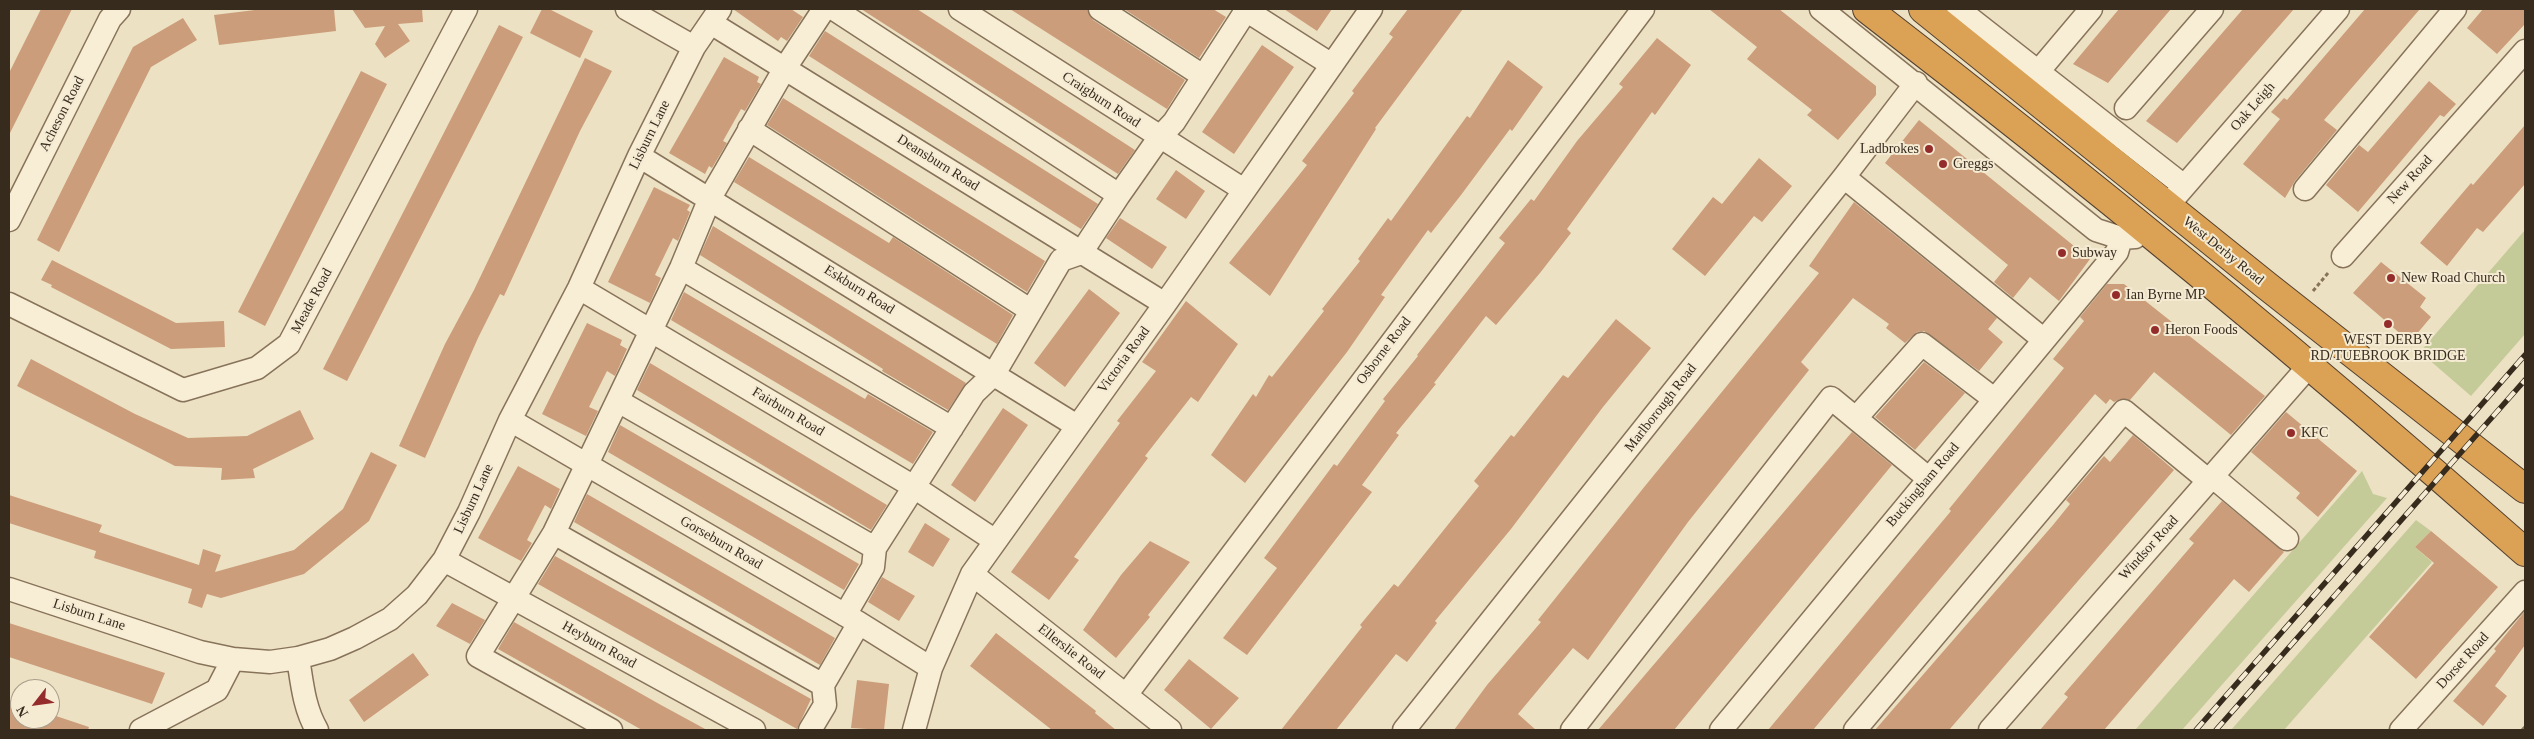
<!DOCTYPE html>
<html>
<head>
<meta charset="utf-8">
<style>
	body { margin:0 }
	#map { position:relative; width:2534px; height:739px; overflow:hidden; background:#ede1c3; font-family:Georgia,serif }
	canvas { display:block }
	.frame { position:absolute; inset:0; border:10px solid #372b1e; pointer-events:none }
	.north { position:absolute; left:10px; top:679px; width:50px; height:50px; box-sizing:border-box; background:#f5ebd3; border:1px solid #a99e8b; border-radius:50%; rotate:240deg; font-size:14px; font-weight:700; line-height:20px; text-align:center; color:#372b1e }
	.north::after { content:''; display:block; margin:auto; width:18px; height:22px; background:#952c2c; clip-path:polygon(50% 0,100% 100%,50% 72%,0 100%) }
</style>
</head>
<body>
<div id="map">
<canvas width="2534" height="739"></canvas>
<div class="frame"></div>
<div class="north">N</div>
</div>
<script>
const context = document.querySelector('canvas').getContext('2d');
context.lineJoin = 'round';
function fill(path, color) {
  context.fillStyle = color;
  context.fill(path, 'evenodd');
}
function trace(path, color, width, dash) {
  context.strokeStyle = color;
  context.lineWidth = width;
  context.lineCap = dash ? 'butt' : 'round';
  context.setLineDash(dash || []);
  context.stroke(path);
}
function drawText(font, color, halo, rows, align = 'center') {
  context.font = font + ' Georgia,serif';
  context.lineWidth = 4;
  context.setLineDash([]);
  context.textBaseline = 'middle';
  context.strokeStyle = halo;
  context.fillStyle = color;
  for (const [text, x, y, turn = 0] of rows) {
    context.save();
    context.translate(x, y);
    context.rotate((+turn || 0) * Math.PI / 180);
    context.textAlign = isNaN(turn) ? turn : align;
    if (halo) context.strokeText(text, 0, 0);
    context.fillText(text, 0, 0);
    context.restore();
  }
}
fill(new Path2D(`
	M 2525,230 L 2525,334 L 2471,396 L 2420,352 Z
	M 2362,471 L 2373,494 L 2387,498 L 2182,730 L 2135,730 Z
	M 2416,520 L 2431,531 L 2415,547 L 2432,562 L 2284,730 L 2231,730 Z`), '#c4cb98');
fill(new Path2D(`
	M 41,9 L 72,9 L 9,135 L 9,73 Z
	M 263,9 L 334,9 L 336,31 L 219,45 L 214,15 Z
	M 352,9 L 422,9 L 423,22 L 398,24 L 410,41 L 385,58 L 375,44 L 385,26 L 365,28 Z
	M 542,9 L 549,9 L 593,31 L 580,58 L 530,33 Z
	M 733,9 L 791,9 L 803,17 L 787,41 L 781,37 L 778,41 Z
	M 861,9 L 917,9 L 1135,150 L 1118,174 Z
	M 1010,9 L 1087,9 L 1093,20 L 1185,80 L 1167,109 Z
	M 1124,9 L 1213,9 L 1226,17 L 1199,58 Z
	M 1284,9 L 1332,9 L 1317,31 Z
	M 1408,9 L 1463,9 L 1375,128 L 1376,129 L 1270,296 L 1229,263 L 1307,165 L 1302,161 L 1354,93 L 1352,91 L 1393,37 L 1389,34 Z
	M 1709,9 L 1779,9 L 1876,86 L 1876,95 L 1838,140 L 1807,115 L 1812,110 L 1747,59 L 1757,47 Z
	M 2119,9 L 2171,9 L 2108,83 L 2073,64 Z
	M 2243,9 L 2294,9 L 2177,143 L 2146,121 Z
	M 2365,9 L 2420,9 L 2324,120 L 2337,130 L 2295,181 L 2285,198 L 2243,164 L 2280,119 L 2271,112 L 2284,98 L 2287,100 Z
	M 2483,9 L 2525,9 L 2525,24 L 2497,54 L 2467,28 Z
	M 183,18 L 197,40 L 151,67 L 59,252 L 37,240 L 133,47 Z
	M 499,25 L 523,37 L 347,381 L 323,369 Z
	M 825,31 L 1098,204 L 1081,229 L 809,56 Z
	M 1657,38 L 1691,65 L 1655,115 L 1652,112 L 1567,229 L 1571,233 L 1540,273 L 1496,325 L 1486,316 L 1434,383 L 1436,384 L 1396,433 L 1399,435 L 1362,485 L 1372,492 L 1247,655 L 1223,638 L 1277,568 L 1264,558 L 1334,464 L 1337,466 L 1385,401 L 1383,399 L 1418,356 L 1417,355 L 1505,243 L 1499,238 L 1531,199 L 1534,201 L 1577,141 L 1623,87 L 1619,84 Z
	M 1262,45 L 1294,67 L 1234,154 L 1202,132 Z
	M 724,57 L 759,77 L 757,82 L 761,84 L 745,111 L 741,109 L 723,141 L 727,143 L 712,168 L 709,166 L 705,174 L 669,153 Z
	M 585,58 L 612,71 L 580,131 L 504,296 L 500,294 L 478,338 L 425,458 L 399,446 L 445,344 L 474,290 Z
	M 1508,60 L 1543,87 L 1512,131 L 1510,129 L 1461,195 L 1431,233 L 1428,230 L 1381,295 L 1385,297 L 1347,352 L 1245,483 L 1211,455 L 1253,394 L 1256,397 L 1269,375 L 1272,377 L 1324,311 L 1322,309 L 1360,261 L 1358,259 L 1388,218 L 1391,221 L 1467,116 L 1470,118 Z
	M 361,71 L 387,84 L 265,326 L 238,312 Z
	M 2429,81 L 2456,104 L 2444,117 L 2440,115 L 2358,212 L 2326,185 L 2359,145 L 2368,152 Z
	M 783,98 L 1045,261 L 1027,292 L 767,125 Z
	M 1919,120 L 2090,259 L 2059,301 L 2030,277 L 2013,298 L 1994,282 L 2008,265 L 1885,163 Z
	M 2525,125 L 2525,184 L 2483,232 L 2477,228 L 2447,266 L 2420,243 L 2471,183 L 2473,185 Z
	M 749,157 L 889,243 L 893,237 L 1013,315 L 997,344 L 734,182 Z
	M 1759,158 L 1792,186 L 1762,222 L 1754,216 L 1705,276 L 1672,249 L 1713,197 L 1722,204 Z
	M 1176,170 L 1205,191 L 1186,219 L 1156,199 Z
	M 654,187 L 690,205 L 687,210 L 690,212 L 678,241 L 673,238 L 655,275 L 661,278 L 650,303 L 608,282 Z
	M 1854,202 L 1997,318 L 1988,329 L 2003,342 L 1979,371 L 1924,331 L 1917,332 L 1905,343 L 1886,328 L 1889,324 L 1853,298 L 1801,362 L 1809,370 L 1688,522 L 1588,660 L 1573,648 L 1518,714 L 1536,730 L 1454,730 L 1487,685 L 1541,622 L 1538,620 L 1645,486 L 1819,273 L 1809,266 Z
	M 1120,218 L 1167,247 L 1152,269 L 1106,238 Z
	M 713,226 L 966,383 L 948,410 L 882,371 L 883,369 L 700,255 Z
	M 52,260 L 176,323 L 224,321 L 225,347 L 171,349 L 51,287 L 52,285 L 41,280 Z
	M 2381,262 L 2426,298 L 2420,307 L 2431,317 L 2410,342 L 2353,293 Z
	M 2107,284 L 2124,284 L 2265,396 L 2231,435 L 2154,372 L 2130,400 L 2120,399 L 2114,402 L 2110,399 L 2106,404 L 2095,394 L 1813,730 L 1768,730 L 1951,511 L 1949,509 L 2064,368 L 2053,359 L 2084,321 L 2080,317 Z
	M 1089,289 L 1120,313 L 1065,387 L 1034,363 Z
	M 684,292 L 865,399 L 868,394 L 933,432 L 913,464 L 671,320 Z
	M 1186,301 L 1238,344 L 1198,402 L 1191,397 L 1145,456 L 1148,458 L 1074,557 L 1079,560 L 1049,600 L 1011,572 L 1120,423 L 1117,421 L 1156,371 L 1142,362 Z
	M 1616,319 L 1651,348 L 1603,407 L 1511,529 L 1435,621 L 1437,623 L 1407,662 L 1396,654 L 1336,730 L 1281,730 L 1362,627 L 1360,625 L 1394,584 L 1398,587 L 1479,486 L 1474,481 L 1511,435 L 1514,437 L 1563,375 L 1568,378 Z
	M 587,323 L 622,340 L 620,345 L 627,349 L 615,376 L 607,371 L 589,407 L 598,411 L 586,436 L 542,414 Z
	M 31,359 L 135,414 L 188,438 L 247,436 L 300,410 L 314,439 L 253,469 L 255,478 L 221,480 L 222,468 L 175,466 L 17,386 Z
	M 1924,362 L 1965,393 L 1915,450 L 1875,417 Z
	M 650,363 L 887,505 L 871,530 L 637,390 Z
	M 1003,408 L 1028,425 L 975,502 L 951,485 Z
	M 2286,412 L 2357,471 L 2318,517 L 2296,498 L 2300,493 L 2251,452 Z
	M 620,425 L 859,564 L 844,590 L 608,452 Z
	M 1852,432 L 1892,465 L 1674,730 L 1598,730 Z
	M 2133,435 L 2174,470 L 1949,730 L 1875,730 L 2053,525 L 2070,504 L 2066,500 L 2104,456 L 2110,462 Z
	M 371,452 L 397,465 L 369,521 L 304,574 L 221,598 L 207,594 L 202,608 L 188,603 L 192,589 L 94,558 L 96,551 L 9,523 L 9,495 L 102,525 L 99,532 L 199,565 L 203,549 L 221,555 L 215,572 L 294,550 L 343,509 Z
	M 518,466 L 560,489 L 551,509 L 545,505 L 527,540 L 532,543 L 521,561 L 478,538 Z
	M 587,494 L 835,638 L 820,665 L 574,522 Z
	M 2222,501 L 2284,552 L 2249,592 L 2234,579 L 2104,730 L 2040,730 L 2068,697 L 2064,694 L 2194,543 L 2189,539 Z
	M 925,523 L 950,539 L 933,567 L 908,552 Z
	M 2431,531 L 2498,587 L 2416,679 L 2369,637 L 2434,563 L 2415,547 Z
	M 1150,541 L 1190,562 L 1148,615 L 1150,617 L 1116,658 L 1083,630 L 1121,575 Z
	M 555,556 L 811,699 L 797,729 L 538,584 Z
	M 882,577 L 915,596 L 899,621 L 868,602 Z
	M 452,603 L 485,620 L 470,644 L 436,626 Z
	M 2525,611 L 2525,645 L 2495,686 L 2507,696 L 2483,726 L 2453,701 L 2496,651 L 2494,649 Z
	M 514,622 L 661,705 L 707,730 L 642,730 L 498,649 Z
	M 9,623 L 165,673 L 152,704 L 9,657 Z
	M 996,633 L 1096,711 L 1095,713 L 1116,730 L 1052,730 L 970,666 Z
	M 413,653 L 429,675 L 364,722 L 349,700 Z
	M 1189,659 L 1239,698 L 1211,729 L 1164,690 Z
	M 857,680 L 889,684 L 884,730 L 851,728 Z
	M 9,700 L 20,703 L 20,719 L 50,719 L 50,714 L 89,727 L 88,730 L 9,730 Z`), '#cb9d7a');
const minor = new Path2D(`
	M 627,9 L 694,47
	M 834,9 L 1119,195
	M 960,9 L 1244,190
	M 1100,9 L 1203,76
	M 1244,9 L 1332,65
	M 1821,9 L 2096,230 L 2121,238 L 2135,237
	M 1958,9 L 2184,186
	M 711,23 L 1165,304
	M 2037,73 L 2091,9
	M 2126,108 L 2212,9
	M 749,129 L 1030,310
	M 639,156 L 1077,426
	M 1844,177 L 2044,340
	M 2305,189 L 2455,9
	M 2175,197 L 2338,9
	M 9,220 L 110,19 L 119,9
	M 2343,256 L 2525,51
	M 681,268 L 952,428
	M 579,288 L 914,487 L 994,540
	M 9,304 L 183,390 L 257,368 L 289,344 L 466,9
	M 618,401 L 875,548
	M 1856,418 L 1922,344 L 1994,399
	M 510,420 L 859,623 L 931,668
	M 2213,477 L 2287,539
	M 554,533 L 823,685
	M 444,560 L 754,730
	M 972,574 L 1170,730
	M 9,589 L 200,652 L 233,659 L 270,662 L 298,658 L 330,649 L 355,638 L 390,619 L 417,595 L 444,560 L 469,512 L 510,420 L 579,288 L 639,156 L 694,47 L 720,9
	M 845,615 L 873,567 L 875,548 L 974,393 L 994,374 L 1061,260 L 1081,253 L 1119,195 L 1159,138 L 1174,122 L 1247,9
	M 298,658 C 302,683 304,708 317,730
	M 1126,695 L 1643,9
	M 141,730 L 217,690 L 233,659
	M 611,730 L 478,656 L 554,533 L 681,268 L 710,198 L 785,68 L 824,9
	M 810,730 L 825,705 L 823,685 L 859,623
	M 914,730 L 931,668 L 972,574 L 1165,304 L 1371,9
	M 1404,730 L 1844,177 L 1916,83
	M 1572,730 L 1831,398 L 1928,478
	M 1721,730 L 2117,252 L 2121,238
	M 1855,730 L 2124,411 L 2209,481
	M 1990,730 L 2309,366
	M 2401,730 L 2525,592`);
const highway = new Path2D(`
	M 1867,9 C 2092,182 2312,364 2525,552
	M 1923,9 L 2267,286 L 2525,489`);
trace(minor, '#87735a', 25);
trace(highway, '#55412f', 30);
trace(new Path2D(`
	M 2313,291 L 2328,273
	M 2522,730 L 2525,727`), '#87735a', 3, [4, 2.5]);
trace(minor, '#f8eed6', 22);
trace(highway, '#dba256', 28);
const rail = new Path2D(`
	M 2196,730 L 2525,355
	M 2216,730 L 2525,380`);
trace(rail, '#372b1e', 5.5);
trace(rail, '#f5ebd3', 4, [11]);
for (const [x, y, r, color] of [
	[1929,149,5,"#952c2c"],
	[1943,164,5,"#952c2c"],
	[2062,253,5,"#952c2c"],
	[2391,278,5,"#952c2c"],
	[2116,295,5,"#952c2c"],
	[2388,324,5,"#952c2c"],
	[2155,330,5,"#952c2c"],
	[2291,433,5,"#952c2c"]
]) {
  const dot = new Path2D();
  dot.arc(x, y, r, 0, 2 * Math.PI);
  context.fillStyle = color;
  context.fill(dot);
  trace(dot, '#f5ebd3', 2);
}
drawText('14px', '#372b1e', '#f5ebd3', [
	["Craigburn Road",1101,100,33],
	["Oak Leigh",2253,107,-49],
	["Acheson Road",62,114,-63],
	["Lisburn Lane",650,135,-64],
	["Deansburn Road",938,163,32],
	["New Road",2410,180,-48],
	["West Derby Road",2223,251,39],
	["Eskburn Road",859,290,32],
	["Meade Road",312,301,-62],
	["Osborne Road",1384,351,-53],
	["Victoria Road",1124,360,-54],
	["Marlborough Road",1661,408,-52],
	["Fairburn Road",788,412,31],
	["Buckingham Road",1923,485,-50],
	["Lisburn Lane",474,499,-65],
	["Gorseburn Road",721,543,30],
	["Windsor Road",2149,548,-48],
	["Lisburn Lane",89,615,18],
	["Heyburn Road",599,645,29],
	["Ellerslie Road",1071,652,38],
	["Dorset Road",2463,661,-48]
]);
drawText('14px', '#372b1e', '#f5ebd3', [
	["Ladbrokes",1919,149,"right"],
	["Greggs",1953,164],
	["Subway",2072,253],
	["New Road Church",2401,278],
	["Ian Byrne MP",2126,295],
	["Heron Foods",2165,330],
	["WEST DERBY",2388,340,"center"],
	["RD/TUEBROOK BRIDGE",2388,356,"center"],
	["KFC",2301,433]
], 'left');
</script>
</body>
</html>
